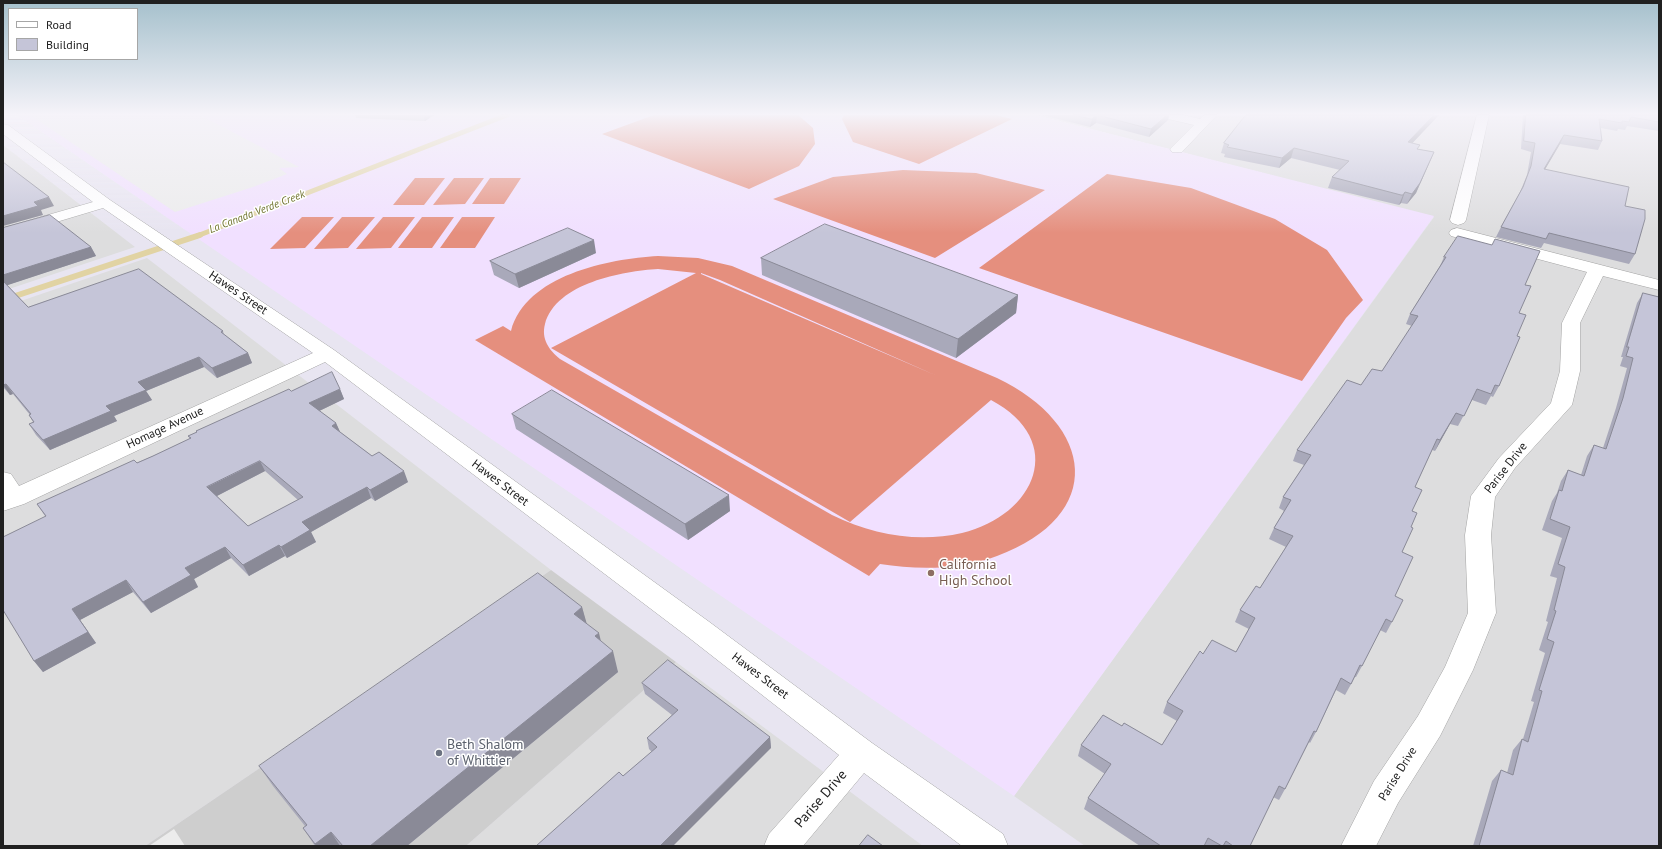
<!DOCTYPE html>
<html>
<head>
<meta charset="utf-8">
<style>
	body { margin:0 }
	#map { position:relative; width:1662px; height:849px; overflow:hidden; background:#e8e5f1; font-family:"PT Sans",sans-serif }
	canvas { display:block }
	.frame { position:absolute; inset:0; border:4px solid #202020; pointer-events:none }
	.legend { position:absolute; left:8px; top:8px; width:130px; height:52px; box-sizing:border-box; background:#fff; border:1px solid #a6a6a6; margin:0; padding:5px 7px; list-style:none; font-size:12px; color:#202020 }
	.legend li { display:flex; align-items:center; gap:8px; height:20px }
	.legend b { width:20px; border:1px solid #a6a6a6 }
</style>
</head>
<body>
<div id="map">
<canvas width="1662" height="849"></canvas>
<div class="frame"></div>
<ul class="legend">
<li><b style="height:5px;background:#fff"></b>Road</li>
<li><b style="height:11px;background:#c5c5d8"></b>Building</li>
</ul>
</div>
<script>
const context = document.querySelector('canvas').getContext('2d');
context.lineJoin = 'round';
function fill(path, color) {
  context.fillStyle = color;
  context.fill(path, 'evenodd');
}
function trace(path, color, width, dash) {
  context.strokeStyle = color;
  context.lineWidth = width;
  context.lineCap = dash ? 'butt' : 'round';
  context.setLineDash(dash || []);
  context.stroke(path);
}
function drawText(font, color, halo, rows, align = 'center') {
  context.font = font + ' "PT Sans",sans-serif';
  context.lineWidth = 3;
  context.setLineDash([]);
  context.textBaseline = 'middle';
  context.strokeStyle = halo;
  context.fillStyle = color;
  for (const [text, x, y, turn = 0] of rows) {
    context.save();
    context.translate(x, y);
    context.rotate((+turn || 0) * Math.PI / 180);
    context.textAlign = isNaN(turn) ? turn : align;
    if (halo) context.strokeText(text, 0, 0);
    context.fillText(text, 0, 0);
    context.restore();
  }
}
fill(new Path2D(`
	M 1036,115 L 1659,115 L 1659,846 L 1085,846 L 1014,796 L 1434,217 Z
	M 3,145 L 135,247 L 3,291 Z
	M 147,258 L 551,570 L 145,846 L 3,846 L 3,307 Z
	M 676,662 L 923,846 L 466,846 Z`), '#ddddde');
fill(new Path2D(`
	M 17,115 L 1036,115 L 1434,216 L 1014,796 Z`), '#f1e0ff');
fill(new Path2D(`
	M 551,570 L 676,662 L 466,846 L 145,846 Z`), '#cecece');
fill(new Path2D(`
	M 654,115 L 798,115 L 813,128 L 815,144 L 799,166 L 749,189 L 602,134 Z
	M 844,115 L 996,115 L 1012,119 L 919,164 L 853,142 L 842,119 Z
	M 903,170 L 976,173 L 1045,190 L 935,258 L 773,199 L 833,177 Z
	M 1107,174 L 1191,188 L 1275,219 L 1327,250 L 1363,300 L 1346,318 L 1302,381 L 979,268 Z
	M 415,178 L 445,178 L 424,205 L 393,205 Z
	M 454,178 L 484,178 L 465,204 L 433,205 Z
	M 490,178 L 521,178 L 504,204 L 472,204 Z
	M 302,217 L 334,217 L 305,248 L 270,249 Z
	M 342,217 L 375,217 L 348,248 L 314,249 Z
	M 383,217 L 415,217 L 391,248 L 356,249 Z
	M 422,217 L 454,217 L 432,248 L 398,248 Z
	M 462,217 L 495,217 L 475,248 L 440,248 Z
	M 658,256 L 698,258 L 732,266 L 997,378 C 1095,425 1107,515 997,556 C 960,570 918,570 880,564 L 869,576 L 475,340 L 503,326 L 511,331 C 526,275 608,259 658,256 ZM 658,269 L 696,273 L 551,348 L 850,522 L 991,400 C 1068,441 1036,515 962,533 C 918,543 873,535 832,515 L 560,359 C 549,350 541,339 545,324 C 556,283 623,271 658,269 ZM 701,273 L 720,280 L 935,375 L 701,274 Z`), '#e58f7e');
fill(new Path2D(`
	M 30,115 L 200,115 L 299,167 L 279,168 L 287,174 L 253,187 L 175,212 Z
	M 174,829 L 185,846 L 149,846 Z`), '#ececec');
trace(new Path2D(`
	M 197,236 L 507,115`), '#e1d3a3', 5);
trace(new Path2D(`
	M 3,300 L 200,235`), '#e1d3a3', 6);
const minor = new Path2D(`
	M 1162,115 L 1183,115 L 1200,119 L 1204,115 L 1217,115 L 1182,152 L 1172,152 L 1170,149 L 1194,125 L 1164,118 Z
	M 1477,115 L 1489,115 L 1466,220 L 1464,223 L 1458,225 L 1452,223 L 1450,220 Z
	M 3,124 L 8,125 L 110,200 L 334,350 L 708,621 L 872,743 L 1003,834 L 1008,846 L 962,846 L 864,773 L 803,846 L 764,846 L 769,834 L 839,755 L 688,637 L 325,362 L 24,504 L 3,511 L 3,472 L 11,474 L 19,486 L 313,353 L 103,208 L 3,238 L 3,228 L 93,202 L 3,134 Z
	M 1457,228 L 1659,280 L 1659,290 L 1603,276 L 1580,323 L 1580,371 L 1572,405 L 1515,468 L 1495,497 L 1491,535 L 1496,613 L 1473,670 L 1440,736 L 1398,803 L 1376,846 L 1341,846 L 1374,781 L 1418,716 L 1445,667 L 1468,613 L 1465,535 L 1471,496 L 1499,458 L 1551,403 L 1560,371 L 1562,323 L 1587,272 L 1451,236 L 1449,233 L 1451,230 Z`);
trace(minor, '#a4a4a4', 1);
fill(minor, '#fff');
fill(new Path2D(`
	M 355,115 L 434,115 L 425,121 L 356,118 Z
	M 1042,115 L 1169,115 L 1168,120 L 1149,137 L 1096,123 L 1090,127 Z
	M 1246,115 L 1439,115 L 1412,143 L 1418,149 L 1434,152 L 1416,193 L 1407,204 L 1401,203 L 1399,205 L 1328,188 L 1332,177 L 1340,170 L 1291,158 L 1279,168 L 1224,157 L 1225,154 L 1221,153 L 1224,143 Z
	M 1523,115 L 1659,115 L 1659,131 L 1627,126 L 1625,130 L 1618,129 L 1617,131 L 1601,128 L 1602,141 L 1598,150 L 1560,144 L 1545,169 L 1625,206 L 1635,254 L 1629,264 L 1544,243 L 1541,248 L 1496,237 L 1501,227 L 1520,192 L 1527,175 L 1531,152 L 1521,149 Z
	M 3,228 L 91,247 L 96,256 L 7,285 L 28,307 L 223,331 L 224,335 L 248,353 L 252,363 L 217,378 L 204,367 L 146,391 L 152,400 L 114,416 L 117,421 L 50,450 L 36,435 L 29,424 L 33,422 L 29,415 L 30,415 L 13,394 L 10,395 L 3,387 Z
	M 596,253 L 519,288 L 494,275 L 490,261 Z
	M 1444,257 L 1525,285 L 1519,313 L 1517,336 L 1499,386 L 1493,397 L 1491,396 L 1486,405 L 1472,400 L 1458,426 L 1450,424 L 1435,451 L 1432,450 L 1415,487 L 1411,527 L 1402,552 L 1395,596 L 1392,622 L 1386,633 L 1380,630 L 1362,666 L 1356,677 L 1355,677 L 1345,695 L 1336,690 L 1316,732 L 1310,743 L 1309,742 L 1285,789 L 1279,800 L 1273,797 L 1250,846 L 1140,846 L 1084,809 L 1088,798 L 1105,774 L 1078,756 L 1081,745 L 1122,726 L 1162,745 L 1177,721 L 1163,713 L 1167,702 L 1203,654 L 1236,652 L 1249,629 L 1235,622 L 1240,610 L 1260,588 L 1286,547 L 1269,539 L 1274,528 L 1284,511 L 1279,508 L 1283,497 L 1304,465 L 1293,461 L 1297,450 L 1361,385 L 1382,371 L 1412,326 L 1406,324 L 1410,314 L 1440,266 Z
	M 761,258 L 1018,295 L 1016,313 L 956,358 L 762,275 Z
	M 1643,293 L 1659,846 L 1473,846 L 1492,781 L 1501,770 L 1507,773 L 1513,750 L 1522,739 L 1523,739 L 1534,702 L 1531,701 L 1545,653 L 1539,650 L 1548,622 L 1546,621 L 1557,578 L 1550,576 L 1562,538 L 1542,530 L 1552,501 L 1557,493 L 1561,481 L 1568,470 L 1581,475 L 1587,456 L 1594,445 L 1603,448 L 1616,408 L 1627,368 L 1620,366 L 1623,357 L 1621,357 L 1637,303 Z
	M 340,389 L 344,399 L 319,411 L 336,423 L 340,432 L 372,456 L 408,482 L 375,501 L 371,498 L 311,532 L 316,542 L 287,558 L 285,556 L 249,576 L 231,558 L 194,579 L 198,587 L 151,613 L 133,592 L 80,620 L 96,643 L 43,672 L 34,661 L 45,516 L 37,504 L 153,456 L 190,439 L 188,436 L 197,432 L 196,431 L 291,391 ZM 265,471 L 298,500 L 248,526 L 217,496 Z
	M 512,414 L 730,511 L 688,540 L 516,429 Z
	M 582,607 L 586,623 L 601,641 L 618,672 L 407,846 L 315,846 L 303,828 L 305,826 L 273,786 L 259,766 Z
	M 642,683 L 770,737 L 771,748 L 623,776 L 652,752 L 649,749 L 647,738 L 672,715 L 645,694 Z`), '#a9a9ba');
fill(new Path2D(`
	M 424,115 L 434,115 L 425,121 Z
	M 1097,115 L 1096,123 L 1090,127 L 1092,119 Z
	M 1167,115 L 1169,115 L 1168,120 L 1149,137 L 1151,129 Z
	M 1434,115 L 1439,115 L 1404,152 L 1408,142 Z
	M 1564,135 L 1560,144 L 1540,178 L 1544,169 Z
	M 1294,148 L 1291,158 L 1279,168 L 1282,158 Z
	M 1434,152 L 1416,193 L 1407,204 L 1412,194 Z
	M 1405,192 L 1401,203 L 1399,205 L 1403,195 Z
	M 49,197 L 54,206 L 41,210 L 43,215 L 3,226 L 3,216 L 34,202 Z
	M 594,240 L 596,253 L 519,288 L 515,274 Z
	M 91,247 L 96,256 L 5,286 L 3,283 L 3,275 Z
	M 1018,295 L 1016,313 L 956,358 L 958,339 Z
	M 248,353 L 252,363 L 217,378 L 212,368 Z
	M 199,357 L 204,367 L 146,391 L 152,400 L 114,416 L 117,421 L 50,450 L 43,440 L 106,406 L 138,382 Z
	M 6,384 L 13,394 L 10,395 L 3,385 Z
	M 340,389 L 344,399 L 313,414 L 309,403 Z
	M 1456,413 L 1450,424 L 1435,451 L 1440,440 Z
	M 336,423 L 341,434 L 332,426 Z
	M 260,461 L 265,471 L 213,498 L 207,487 Z
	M 404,471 L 408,482 L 375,501 L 370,490 Z
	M 367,487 L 371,498 L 311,532 L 316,542 L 287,558 L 281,547 L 302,522 Z
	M 729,495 L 730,511 L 688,540 L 685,524 Z
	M 279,545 L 285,556 L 249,576 L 243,565 Z
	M 225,547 L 231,558 L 194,579 L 198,587 L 151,613 L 143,602 L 185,568 Z
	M 126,580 L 133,592 L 80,620 L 96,643 L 43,672 L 34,661 L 72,609 Z
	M 582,607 L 588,628 L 574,614 Z
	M 599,633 L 604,654 L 595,636 Z
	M 613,651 L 618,672 L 407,846 L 370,846 Z
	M 770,737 L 771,748 L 673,846 L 660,846 Z
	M 331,832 L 340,846 L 316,846 L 315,844 Z`), '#8a8a97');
const building = new Path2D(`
	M 1074,115 L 1167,115 L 1151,129 L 1097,115 L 1092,119 Z
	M 1246,115 L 1434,115 L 1408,142 L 1420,145 L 1417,149 L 1434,152 L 1420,183 L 1412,194 L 1405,192 L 1403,195 L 1401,195 L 1332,177 L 1349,161 L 1294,148 L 1282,158 L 1227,147 L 1229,145 L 1224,143 Z
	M 1526,115 L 1659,115 L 1659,122 L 1631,117 L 1629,122 L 1622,121 L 1622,123 L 1599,119 L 1602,141 L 1564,135 L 1544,169 L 1629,187 L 1625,206 L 1645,210 L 1645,219 L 1635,254 L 1549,233 L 1546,239 L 1501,227 L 1523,187 L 1531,166 L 1535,143 L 1524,141 Z
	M 3,162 L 49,197 L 34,202 L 38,206 L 3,216 Z
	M 50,215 L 91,247 L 3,275 L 3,228 Z
	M 825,224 L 1018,295 L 958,339 L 761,258 Z
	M 568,228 L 594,240 L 515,274 L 490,261 Z
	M 1458,236 L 1492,245 L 1495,239 L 1540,251 L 1525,285 L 1531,286 L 1519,313 L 1526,315 L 1517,336 L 1520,337 L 1499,386 L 1495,385 L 1491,394 L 1477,389 L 1464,416 L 1456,413 L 1440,440 L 1437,439 L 1415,487 L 1422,490 L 1412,511 L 1417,513 L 1411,527 L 1413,528 L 1402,552 L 1413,557 L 1395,596 L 1403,600 L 1392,622 L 1386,619 L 1362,666 L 1360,665 L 1351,684 L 1341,678 L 1316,732 L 1314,731 L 1285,789 L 1279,786 L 1250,846 L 1233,846 L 1226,841 L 1223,846 L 1222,846 L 1208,838 L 1204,846 L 1161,846 L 1088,798 L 1111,764 L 1081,745 L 1103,715 L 1122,726 L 1124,723 L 1162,745 L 1183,711 L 1167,702 L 1200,651 L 1203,654 L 1212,640 L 1236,652 L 1255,618 L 1240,610 L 1256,586 L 1260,588 L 1293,536 L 1274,528 L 1291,500 L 1283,497 L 1311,455 L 1297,450 L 1347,380 L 1361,385 L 1372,369 L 1382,371 L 1418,316 L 1410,314 L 1446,257 L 1444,257 Z
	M 139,269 L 223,331 L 221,332 L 248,353 L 212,368 L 199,357 L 138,382 L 146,390 L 106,406 L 111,411 L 43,440 L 29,424 L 34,422 L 29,415 L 31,414 L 6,384 L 3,385 L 3,281 L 28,307 Z
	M 1643,293 L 1659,297 L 1659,846 L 1479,846 L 1501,770 L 1513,775 L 1522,739 L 1528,742 L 1542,691 L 1539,690 L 1554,642 L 1547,639 L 1556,611 L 1554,610 L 1565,567 L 1558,564 L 1570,527 L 1550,519 L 1559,490 L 1562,491 L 1568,470 L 1584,476 L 1594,445 L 1606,449 L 1623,398 L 1633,358 L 1626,356 L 1629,347 L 1627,347 Z
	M 332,372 L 340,389 L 309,403 L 336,423 L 332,426 L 372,456 L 379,452 L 404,471 L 370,490 L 367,487 L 302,522 L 310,530 L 281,547 L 279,545 L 243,565 L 225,547 L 185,568 L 191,575 L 143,602 L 126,580 L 72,609 L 88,632 L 34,661 L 3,610 L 3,537 L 46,516 L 37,504 L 134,460 L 137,463 L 153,456 L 191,438 L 188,436 L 197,432 L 196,431 L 289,389 L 291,391 ZM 260,461 L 303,497 L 248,526 L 207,487 Z
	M 552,390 L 729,495 L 685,524 L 512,414 Z
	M 538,573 L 582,607 L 574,614 L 599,633 L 595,636 L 613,651 L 370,846 L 343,846 L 331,832 L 315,844 L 303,828 L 307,825 L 259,766 Z
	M 668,660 L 770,737 L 660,846 L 536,846 L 619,772 L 623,776 L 657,747 L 647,738 L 678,710 L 642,683 Z
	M 868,835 L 883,846 L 859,846 Z`);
fill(building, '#c5c5d8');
trace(building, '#8a8a97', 1);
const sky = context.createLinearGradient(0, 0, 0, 233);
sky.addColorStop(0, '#a5c0cc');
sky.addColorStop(0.49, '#f5f3f9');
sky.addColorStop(1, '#f5f3f900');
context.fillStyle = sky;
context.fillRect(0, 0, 1662, 233);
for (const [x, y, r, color] of [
	[931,573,4,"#8d6e63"],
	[439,753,4,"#6b7280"]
]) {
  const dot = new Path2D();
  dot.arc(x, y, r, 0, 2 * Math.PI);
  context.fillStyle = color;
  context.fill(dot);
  trace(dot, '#fff', 1.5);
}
drawText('italic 11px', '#717530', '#fff', [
	["La Canada Verde Creek",257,212,-21]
]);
drawText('12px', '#202020', '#fff', [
	["Hawes Street",238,293,34],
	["Homage Avenue",165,428,-25],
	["Parise Drive",1506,468,-52],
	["Hawes Street",500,483,37],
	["Hawes Street",760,676,37],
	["Parise Drive",1398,774,-58]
]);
drawText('14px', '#785e54', '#fff', [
	["California",939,565],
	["High School",939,581]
], 'left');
drawText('14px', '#5b616d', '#fff', [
	["Beth Shalom",447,745],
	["of Whittier",447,761]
], 'left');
drawText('14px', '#202020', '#fff', [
	["Parise Drive",821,799,-49]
]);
</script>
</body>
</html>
